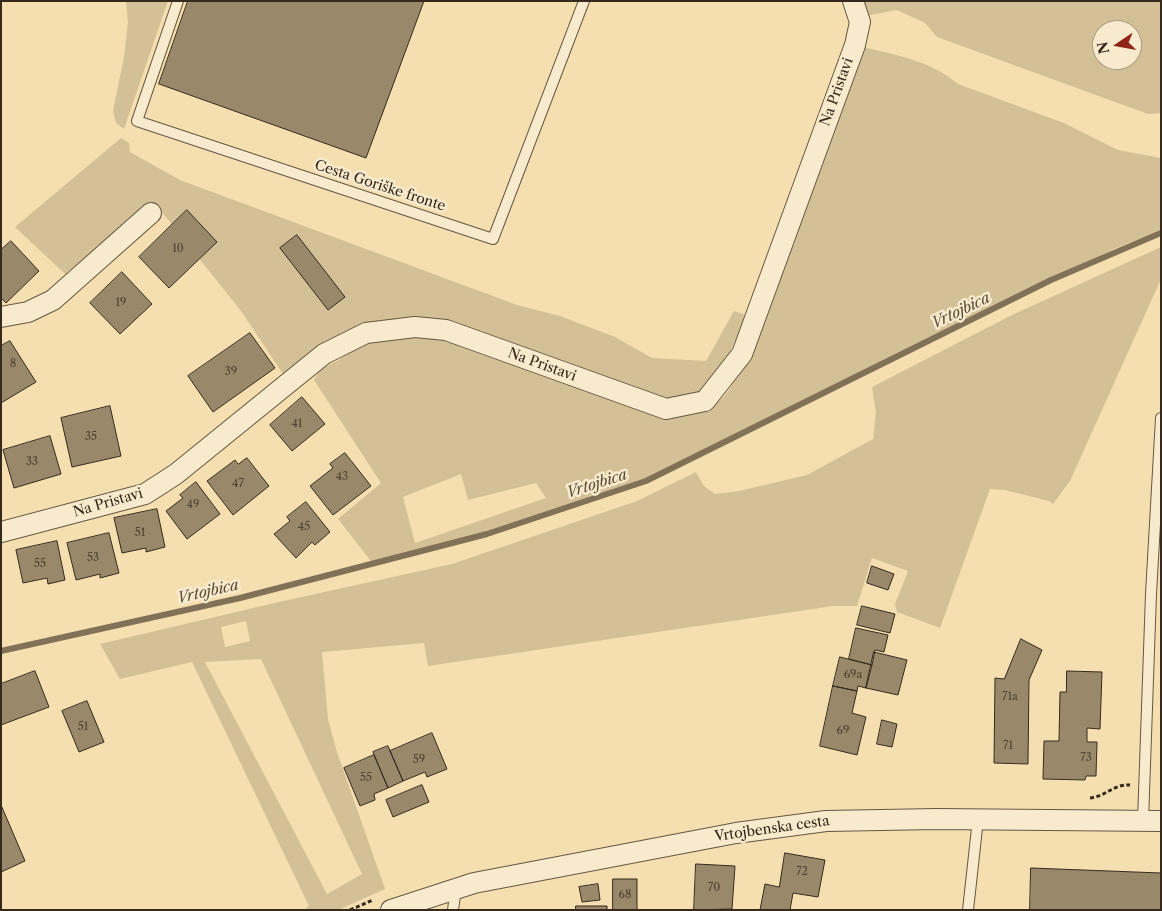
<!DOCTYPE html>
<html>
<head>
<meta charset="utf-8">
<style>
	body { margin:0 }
	#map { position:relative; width:1162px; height:911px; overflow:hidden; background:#f5dfb0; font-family:"Libre Caslon Text",serif }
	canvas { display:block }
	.frame { position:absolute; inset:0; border:2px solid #352a1d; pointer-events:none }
	.north { position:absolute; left:1092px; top:20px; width:50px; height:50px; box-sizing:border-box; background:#f8eacc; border:1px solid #aa9d86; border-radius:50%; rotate:258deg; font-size:14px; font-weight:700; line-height:20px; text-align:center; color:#352a1d }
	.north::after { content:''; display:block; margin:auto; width:18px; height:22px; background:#8f2418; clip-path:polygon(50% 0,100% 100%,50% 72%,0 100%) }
</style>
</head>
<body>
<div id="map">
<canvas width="1162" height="911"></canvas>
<div class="frame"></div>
<div class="north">N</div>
</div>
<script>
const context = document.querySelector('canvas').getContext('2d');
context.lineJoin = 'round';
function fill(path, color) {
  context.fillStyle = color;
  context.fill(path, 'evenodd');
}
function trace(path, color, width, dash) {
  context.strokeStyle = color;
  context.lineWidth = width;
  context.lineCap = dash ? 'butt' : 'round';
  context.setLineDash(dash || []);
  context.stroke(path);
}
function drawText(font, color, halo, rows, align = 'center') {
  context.font = font + ' "Libre Caslon Text",serif';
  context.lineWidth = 5;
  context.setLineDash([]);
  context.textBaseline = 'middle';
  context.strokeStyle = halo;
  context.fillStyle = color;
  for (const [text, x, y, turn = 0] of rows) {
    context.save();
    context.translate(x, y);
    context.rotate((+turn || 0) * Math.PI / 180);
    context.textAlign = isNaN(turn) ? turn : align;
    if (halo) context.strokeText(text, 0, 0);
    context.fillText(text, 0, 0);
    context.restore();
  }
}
fill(new Path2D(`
	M 126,1 L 168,1 L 124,129 L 116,123 L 113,111 L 124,57 L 128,22 Z
	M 859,1 L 1161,1 L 1161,113 L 1148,114 L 937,37 L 925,23 L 897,10 L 865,16 ZM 1102,30 L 1132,30 L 1132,60 L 1102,60 Z
	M 863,47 C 897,55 931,61 958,84 L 1064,123 L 1118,150 L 1161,158 L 1161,230 L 1114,249 L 1045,284 L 1006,300 L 830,391 L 632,485 L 485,536 L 374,565 L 338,519 L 381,483 L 314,380 L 319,370 L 337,361 L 362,344 L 399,334 L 430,334 L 674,416 C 713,415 726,400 742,367 ZM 461,474 L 468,500 L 536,483 L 546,498 L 415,543 L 403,497 Z
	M 121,138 L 129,143 L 130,152 L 180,180 L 517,305 L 560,316 L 615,337 L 652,358 L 706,361 L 734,311 L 746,315 L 721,373 L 698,396 L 669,405 L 437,320 L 315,352 L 283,374 L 241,311 L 162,212 L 152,202 L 65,274 L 15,227 Z
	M 1161,247 L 1161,279 L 1070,481 L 1053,504 L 1049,501 L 1005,490 L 990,489 L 940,628 L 897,612 L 895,604 L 908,571 L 872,558 L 857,606 L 833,606 L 428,666 L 424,643 L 322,652 L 328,719 L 336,749 L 385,889 L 338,910 L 304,910 L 309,906 L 192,662 L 120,679 L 100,644 L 279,602 L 452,564 L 637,501 L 696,472 L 704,486 L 715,494 L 739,491 L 807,475 L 873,439 L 876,413 L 872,387 L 1012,315 ZM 246,621 L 250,641 L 225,647 L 221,627 ZM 261,659 L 362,874 L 327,894 L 205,662 Z`), '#d4c097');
trace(new Path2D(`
	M 1,651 L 240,598 L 487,534 L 646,481 L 1051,280 L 1161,233`), '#817157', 6);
const building = new Path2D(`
	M 188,1 L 424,1 L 366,158 L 159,84 Z
	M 187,210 L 217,242 L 169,288 L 139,257 Z
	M 297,235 L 345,297 L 328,310 L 280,248 Z
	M 11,241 L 39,271 L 6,303 L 1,298 L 1,250 Z
	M 122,272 L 152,304 L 120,334 L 90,303 Z
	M 250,333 L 275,368 L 213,412 L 188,376 Z
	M 10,341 L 36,382 L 1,403 L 1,346 Z
	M 302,397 L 325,424 L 292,451 L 270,425 Z
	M 110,406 L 121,456 L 72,467 L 61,418 Z
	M 50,436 L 61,474 L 14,488 L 3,450 Z
	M 345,453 L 371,486 L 333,515 L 310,486 L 333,468 L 330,464 Z
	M 247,458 L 269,486 L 233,515 L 207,481 L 235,460 L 238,464 Z
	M 196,482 L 220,514 L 187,539 L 166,511 L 183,498 L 180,495 Z
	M 306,502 L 330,532 L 315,545 L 312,542 L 296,558 L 274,534 L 290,521 L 287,517 Z
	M 157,509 L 165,547 L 146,552 L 146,548 L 122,553 L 114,518 Z
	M 109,533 L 119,573 L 100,578 L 100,574 L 76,580 L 67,543 Z
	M 57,541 L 65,580 L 48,584 L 47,578 L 23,583 L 16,550 Z
	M 872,566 L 894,574 L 888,590 L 867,583 Z
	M 862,606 L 895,614 L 890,633 L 857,625 Z
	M 856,628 L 888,635 L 884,652 L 875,650 L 872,665 L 849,659 Z
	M 1021,639 L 1042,650 L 1029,680 L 1028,764 L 994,763 L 995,678 L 1004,679 Z
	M 874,652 L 907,660 L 898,695 L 866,688 Z
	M 840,657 L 872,665 L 866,688 L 858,686 L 857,691 L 833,686 Z
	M 35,671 L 49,707 L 1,725 L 1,684 Z
	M 1067,671 L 1102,672 L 1100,729 L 1087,728 L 1087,742 L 1097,742 L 1096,776 L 1086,776 L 1085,780 L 1043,779 L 1044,741 L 1059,741 L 1060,692 L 1066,692 Z
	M 833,686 L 857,691 L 852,713 L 866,717 L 857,755 L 820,746 Z
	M 87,701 L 104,742 L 79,752 L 62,711 Z
	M 882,720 L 897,724 L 892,747 L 877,744 Z
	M 432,733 L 447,769 L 427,777 L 425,772 L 403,781 L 390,751 Z
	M 388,746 L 403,781 L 388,788 L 373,752 Z
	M 374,755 L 388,788 L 374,794 L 375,800 L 360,806 L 344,768 Z
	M 422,785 L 429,802 L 393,817 L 386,800 Z
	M 1,805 L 25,861 L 1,872 Z
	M 785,853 L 825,860 L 818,897 L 793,893 L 790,910 L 760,910 L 765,884 L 779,887 Z
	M 696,864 L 735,866 L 732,909 L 694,910 Z
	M 1031,868 L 1161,873 L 1161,910 L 1030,910 Z
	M 613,879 L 637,879 L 637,910 L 613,910 Z
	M 598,884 L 600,900 L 582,902 L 579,887 Z
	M 576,906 L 607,906 L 607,910 L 576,910 Z`);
fill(building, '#998869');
trace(building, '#352a1d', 1);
const lane = new Path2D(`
	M 178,1 L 137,121 L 493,239 L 584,1
	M 1143,821 L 1151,594 L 1161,418
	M 453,910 L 456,888
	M 968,910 L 978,819`);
const street = new Path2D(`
	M 1,317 L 28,312 L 53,300 L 151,213
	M 1,532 L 145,494 L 176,474 L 324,354 L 366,333 L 415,327 L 446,330 L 666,409 L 705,401 L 742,354 L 855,45 L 860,22 L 853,1
	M 391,910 L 474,883 L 736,833 L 826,821 L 936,819 L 1161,821`);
trace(lane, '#655742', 12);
trace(street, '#655742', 22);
trace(new Path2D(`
	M 1090,798 C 1107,796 1113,784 1130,785
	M 350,910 L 373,900`), '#352a1d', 3, [4, 2.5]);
trace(lane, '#f8eacc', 10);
trace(street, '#f8eacc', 20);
drawText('11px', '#4e4230', null, [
	["10",178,249],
	["19",121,303],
	["8",13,364],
	["39",231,372],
	["41",297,424],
	["35",91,437],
	["33",32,462],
	["43",342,477],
	["47",238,484],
	["49",193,505],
	["45",304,527],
	["51",140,533],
	["53",93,558],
	["55",40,564],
	["69a",853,675],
	["71a",1010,697],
	["51",83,727],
	["69",843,731],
	["71",1008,746],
	["73",1086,758],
	["59",419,760],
	["55",366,778],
	["72",802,872],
	["70",714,888],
	["68",625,895]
]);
drawText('14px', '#352a1d', '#f8eacc', [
	["Na Pristavi",837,92,-70],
	["Cesta Goriške fronte",380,186,18],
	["Na Pristavi",542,365,20],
	["Na Pristavi",108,503,-16],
	["Vrtojbenska cesta",772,829,-8]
]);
drawText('italic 15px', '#5b4e3a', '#f8eacc', [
	["Vrtojbica",961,311,-26],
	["Vrtojbica",597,484,-18],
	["Vrtojbica",208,592,-13]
]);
</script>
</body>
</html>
